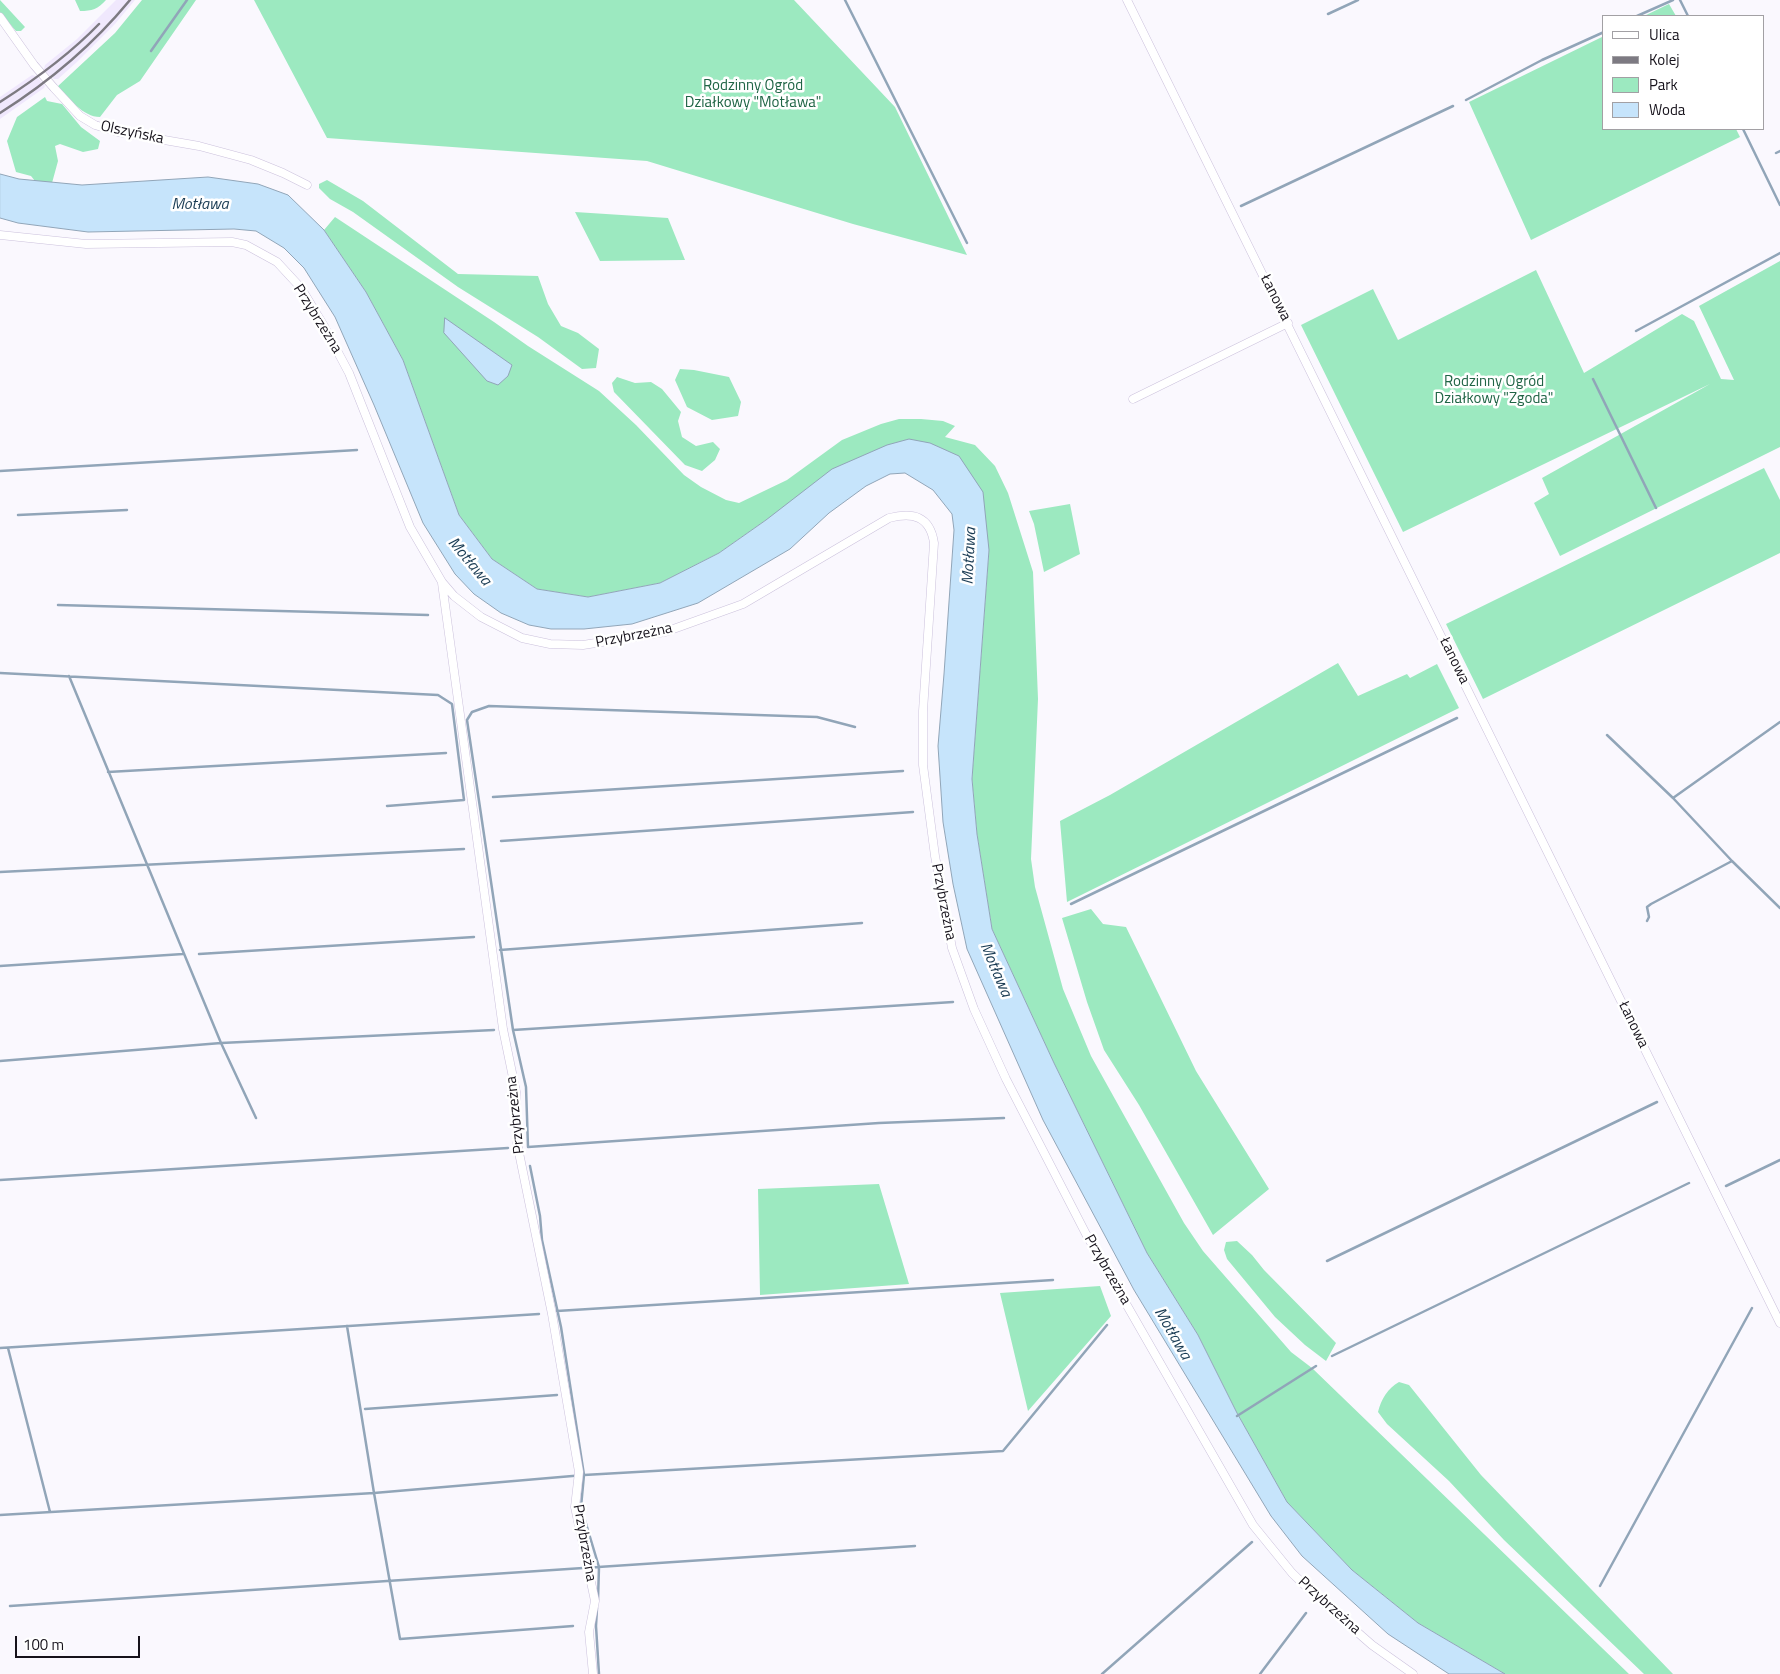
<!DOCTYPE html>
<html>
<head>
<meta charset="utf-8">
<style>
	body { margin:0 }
	#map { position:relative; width:1780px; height:1674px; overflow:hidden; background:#faf8fe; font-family:"Titillium Web",sans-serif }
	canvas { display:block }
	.legend { position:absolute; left:1602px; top:15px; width:162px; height:115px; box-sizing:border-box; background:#fff; border:1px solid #a2a0a4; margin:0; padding:6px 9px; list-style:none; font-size:15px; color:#16121b }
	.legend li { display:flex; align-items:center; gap:10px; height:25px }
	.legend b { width:25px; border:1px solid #a2a0a4 }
	.scale { position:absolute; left:15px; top:1636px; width:125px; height:22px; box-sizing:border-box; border:2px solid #16121b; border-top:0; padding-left:6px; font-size:15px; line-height:18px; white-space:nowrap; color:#16121b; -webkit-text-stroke:4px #fff; paint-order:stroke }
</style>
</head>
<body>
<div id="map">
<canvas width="1780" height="1674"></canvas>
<ul class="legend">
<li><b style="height:6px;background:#fff"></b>Ulica</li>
<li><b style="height:6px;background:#7d7a82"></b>Kolej</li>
<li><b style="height:14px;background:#9ce9c0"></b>Park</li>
<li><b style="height:14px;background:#c6e4fb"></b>Woda</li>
</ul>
<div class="scale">100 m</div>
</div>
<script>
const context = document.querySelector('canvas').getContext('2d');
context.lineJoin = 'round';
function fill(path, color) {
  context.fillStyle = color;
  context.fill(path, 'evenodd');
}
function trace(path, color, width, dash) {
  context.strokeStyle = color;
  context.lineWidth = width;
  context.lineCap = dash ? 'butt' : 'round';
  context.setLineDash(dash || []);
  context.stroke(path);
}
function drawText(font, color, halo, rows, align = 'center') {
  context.font = font + ' "Titillium Web",sans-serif';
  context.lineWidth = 5;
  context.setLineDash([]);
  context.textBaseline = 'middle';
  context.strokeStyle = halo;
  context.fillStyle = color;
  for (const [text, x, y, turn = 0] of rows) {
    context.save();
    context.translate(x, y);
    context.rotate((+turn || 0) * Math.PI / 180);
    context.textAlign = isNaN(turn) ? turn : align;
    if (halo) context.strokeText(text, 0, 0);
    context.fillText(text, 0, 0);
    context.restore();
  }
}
fill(new Path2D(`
	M 116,0 L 135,0 L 115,24 L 77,62 L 58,79 L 54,79 L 44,69 L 45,65 L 77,39 Z
	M 32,75 L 36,76 L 45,86 L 44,88 L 0,119 L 0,97 Z`), '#f0e8fd');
fill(new Path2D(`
	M 0,0 L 25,27 L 21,31 L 16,31 L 0,13 Z
	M 75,0 L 106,0 C 98,9 92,11 80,11 Z
	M 142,0 L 196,0 L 140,81 L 117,95 L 100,117 C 83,117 69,98 57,87 L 115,33 Z
	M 254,0 L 794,0 L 895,107 L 967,255 L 853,224 L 647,161 L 327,138 Z
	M 1669,4 L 1676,16 L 1644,16 Z
	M 1604,36 L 1604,129 L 1736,129 L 1740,137 L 1531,240 L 1469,102 Z
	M 45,97 L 47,101 L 62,104 L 81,127 L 100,141 L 98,149 L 83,152 L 60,144 L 55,146 L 58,161 L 52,183 L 35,181 L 31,176 L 16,172 L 7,141 L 17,117 Z
	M 327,180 L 363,201 L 458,274 L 538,276 L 548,304 L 561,326 L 578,333 L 599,349 L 596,368 L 582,369 L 538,337 L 458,287 L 353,212 L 330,199 L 319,188 L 319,184 Z
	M 575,212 L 668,218 L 685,260 L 600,261 Z
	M 335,217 L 494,322 L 528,346 L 599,391 L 636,425 L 684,475 L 701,487 L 726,500 L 739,503 L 787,480 L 842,440 L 881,424 L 899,419 L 921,419 L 943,421 L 955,426 L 945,437 L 975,445 L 995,466 L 1008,493 L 1033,572 L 1038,699 L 1031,859 L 1035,887 L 1063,989 L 1091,1056 L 1184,1223 L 1203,1251 L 1291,1352 L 1312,1368 L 1629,1674 L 1505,1674 L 1418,1623 L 1352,1570 L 1287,1502 L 1237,1413 L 1198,1335 L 1147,1253 L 1054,1063 L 992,929 L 977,834 L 972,779 L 989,550 L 930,443 L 766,520 L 719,553 L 660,583 L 588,597 L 537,589 L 492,559 L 459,515 L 403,360 L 366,292 L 324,230 Z
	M 1780,261 L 1780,447 L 1560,556 L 1534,503 L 1549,494 L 1542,478 L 1710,384 L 1403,532 L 1301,325 L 1373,289 L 1398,340 L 1536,270 L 1584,373 L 1682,314 L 1694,321 L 1721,379 L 1734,380 L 1699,306 Z
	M 680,369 L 694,370 L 729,377 L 741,402 L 738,416 L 712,420 L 687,407 L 675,380 Z
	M 617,377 L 635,383 L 651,382 L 662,389 L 681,412 L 678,421 L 682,437 L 696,446 L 713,442 L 720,449 L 715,460 L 702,471 L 685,465 L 614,392 L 612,383 Z
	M 1764,468 L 1780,500 L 1780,553 L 1483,699 L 1446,624 Z
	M 1070,504 L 1080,554 L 1044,572 L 1034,524 L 1029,511 Z
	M 1338,663 L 1358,696 L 1407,674 L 1410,678 L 1437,664 L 1459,708 L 1067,902 L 1060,821 L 1110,795 Z
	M 1091,909 L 1103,924 L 1126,927 L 1196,1071 L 1269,1189 L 1213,1235 L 1139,1105 L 1104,1050 L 1087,1002 L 1062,918 Z
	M 879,1184 L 909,1284 L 760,1295 L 758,1189 Z
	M 1237,1241 L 1252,1255 L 1264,1270 L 1336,1343 L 1326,1361 L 1305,1345 L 1275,1317 L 1227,1259 L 1224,1250 L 1226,1242 Z
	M 1100,1286 L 1111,1316 L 1028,1411 L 1000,1293 Z
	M 1399,1382 L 1409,1385 L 1481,1475 L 1673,1674 L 1644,1674 L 1504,1540 L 1449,1481 L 1387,1424 L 1378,1412 C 1381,1399 1388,1388 1399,1382 Z`), '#9ce9c0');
const water = new Path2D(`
	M 0,174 L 19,179 L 82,185 L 208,177 L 258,184 L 288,195 L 324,230 L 366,292 L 403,360 L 459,515 L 492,559 L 537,589 L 588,597 L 660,583 L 719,553 L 766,520 L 832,469 L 887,445 L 909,439 L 930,443 L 959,456 L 983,492 L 989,550 L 972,779 L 977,834 L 992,929 L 1054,1063 L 1147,1253 L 1198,1335 L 1237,1413 L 1287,1502 L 1352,1570 L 1418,1623 L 1505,1674 L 1449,1674 L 1388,1634 L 1302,1556 L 1271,1516 L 1134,1290 L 1043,1120 L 967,949 L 953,884 L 943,822 L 938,746 L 944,674 L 954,530 L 952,514 L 933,490 L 905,473 L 890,474 L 866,486 L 829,513 L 790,549 L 698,603 L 632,624 L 584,629 L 551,629 L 529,625 L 501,613 L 474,594 L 455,574 L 423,523 L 374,405 L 335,317 L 304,268 L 284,248 L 256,231 L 234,229 L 88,232 L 18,223 L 0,218 Z
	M 445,318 L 512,365 L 508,376 L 498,385 L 487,381 L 444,333 Z`);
fill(water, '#c6e4fb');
trace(water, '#91a5b8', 1);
trace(new Path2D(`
	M 845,0 L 967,243
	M 1680,0 L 1688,16
	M 1328,14 L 1358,0
	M 1637,16 L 1673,0
	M 151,51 L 187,0
	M 1466,100 L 1542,60 L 1604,32
	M 1743,129 L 1780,205
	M 1776,153 L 1780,151
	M 1241,206 L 1453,106
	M 1636,331 L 1780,253
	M 1593,379 L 1656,508
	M 0,471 L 357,450
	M 18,515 L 127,510
	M 58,605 L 428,615
	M 0,673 L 438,695 L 452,704 L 464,800 L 387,806
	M 69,676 L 221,1043 L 256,1118
	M 855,727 L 817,717 L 489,706 L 472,712 L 467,720 L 513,1030 L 526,1087 L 528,1147 L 879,1123 L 1004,1118
	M 1607,735 L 1673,798 L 1780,722
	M 108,772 L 446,753
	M 493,797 L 903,771
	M 1673,798 L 1732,861 L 1780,908
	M 501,841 L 913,812
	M 0,872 L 464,849
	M 1071,904 L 1457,718
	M 1647,921 L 1649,917 L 1647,907 L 1651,904 L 1732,861
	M 500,950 L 862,923
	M 199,954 L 474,937
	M 0,966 L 183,954
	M 513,1030 L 953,1002
	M 0,1061 L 221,1043 L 494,1030
	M 530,1166 L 540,1216 L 542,1240 L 561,1327 L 584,1475 L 581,1507 L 599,1567 L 598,1600
	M 0,1180 L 508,1148
	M 1726,1186 L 1780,1160
	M 1327,1261 L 1657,1102
	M 557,1311 L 1053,1280
	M 347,1326 L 374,1493 L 400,1639 L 573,1626
	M 0,1348 L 539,1314
	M 8,1348 L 50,1512
	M 1332,1356 L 1689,1183
	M 365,1409 L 557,1395
	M 1237,1416 L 1316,1366
	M 0,1515 L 374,1493 L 584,1475 L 1003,1451 L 1107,1325
	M 1600,1586 L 1752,1308
	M 10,1606 L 915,1546
	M 597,1608 L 596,1626 L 599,1674
	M 1102,1674 L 1252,1542
	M 1260,1674 L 1306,1613`), '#91a5b8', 2.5);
const street = new Path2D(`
	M 1127,0 L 1780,1323
	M 0,17 L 34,65 L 54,88 L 80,116 L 95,125 L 118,132 L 199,146 L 251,160 L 283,173 L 307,185
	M 0,235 L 86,244 L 232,242 L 246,245 L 277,262 L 301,288 L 324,326 L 349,373 L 410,527 L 442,582 L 454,596 L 481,617 L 522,638 L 550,644 L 583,645 L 665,632 L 743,604 L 889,518 C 913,512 930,516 934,543 L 923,711 L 923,765 L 935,856 L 952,948 L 974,1009 L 1006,1079 L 1086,1234 L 1253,1525 L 1292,1573 L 1315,1595 L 1372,1645 L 1413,1674
	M 1133,399 L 1288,323
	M 442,583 L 503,1029 L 516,1092 L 517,1143 L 552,1314 L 579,1472 L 575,1507 L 595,1601 L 589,1632 L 593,1674`);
trace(street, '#cbc1dc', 9);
trace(street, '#fff', 8);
trace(new Path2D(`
	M 0,102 C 36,79 70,54 99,24
	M 0,113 C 49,82 93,45 130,0`), '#7d7a82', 2.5);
drawText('15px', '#1f6445', '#fff', [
	["Rodzinny Ogród",753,86],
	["Działkowy \"Motława\"",753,103],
	["Rodzinny Ogród",1494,382],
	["Działkowy \"Zgoda\"",1494,399]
]);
drawText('15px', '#16121b', '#fff', [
	["Olszyńska",132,133,12],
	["Łanowa",1275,298,63],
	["Przybrzeżna",317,319,58],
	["Przybrzeżna",634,636,-11],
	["Łanowa",1454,661,64],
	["Przybrzeżna",943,902,79],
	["Łanowa",1633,1025,64],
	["Przybrzeżna",516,1115,-96],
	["Przybrzeżna",1107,1270,60],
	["Przybrzeżna",584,1543,80],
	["Przybrzeżna",1329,1606,42]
]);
drawText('italic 16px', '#1a3c54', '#fff', [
	["Motława",200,205],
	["Motława",970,556,-87],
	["Motława",469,562,50],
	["Motława",995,970,67],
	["Motława",1172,1334,60]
]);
</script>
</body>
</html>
